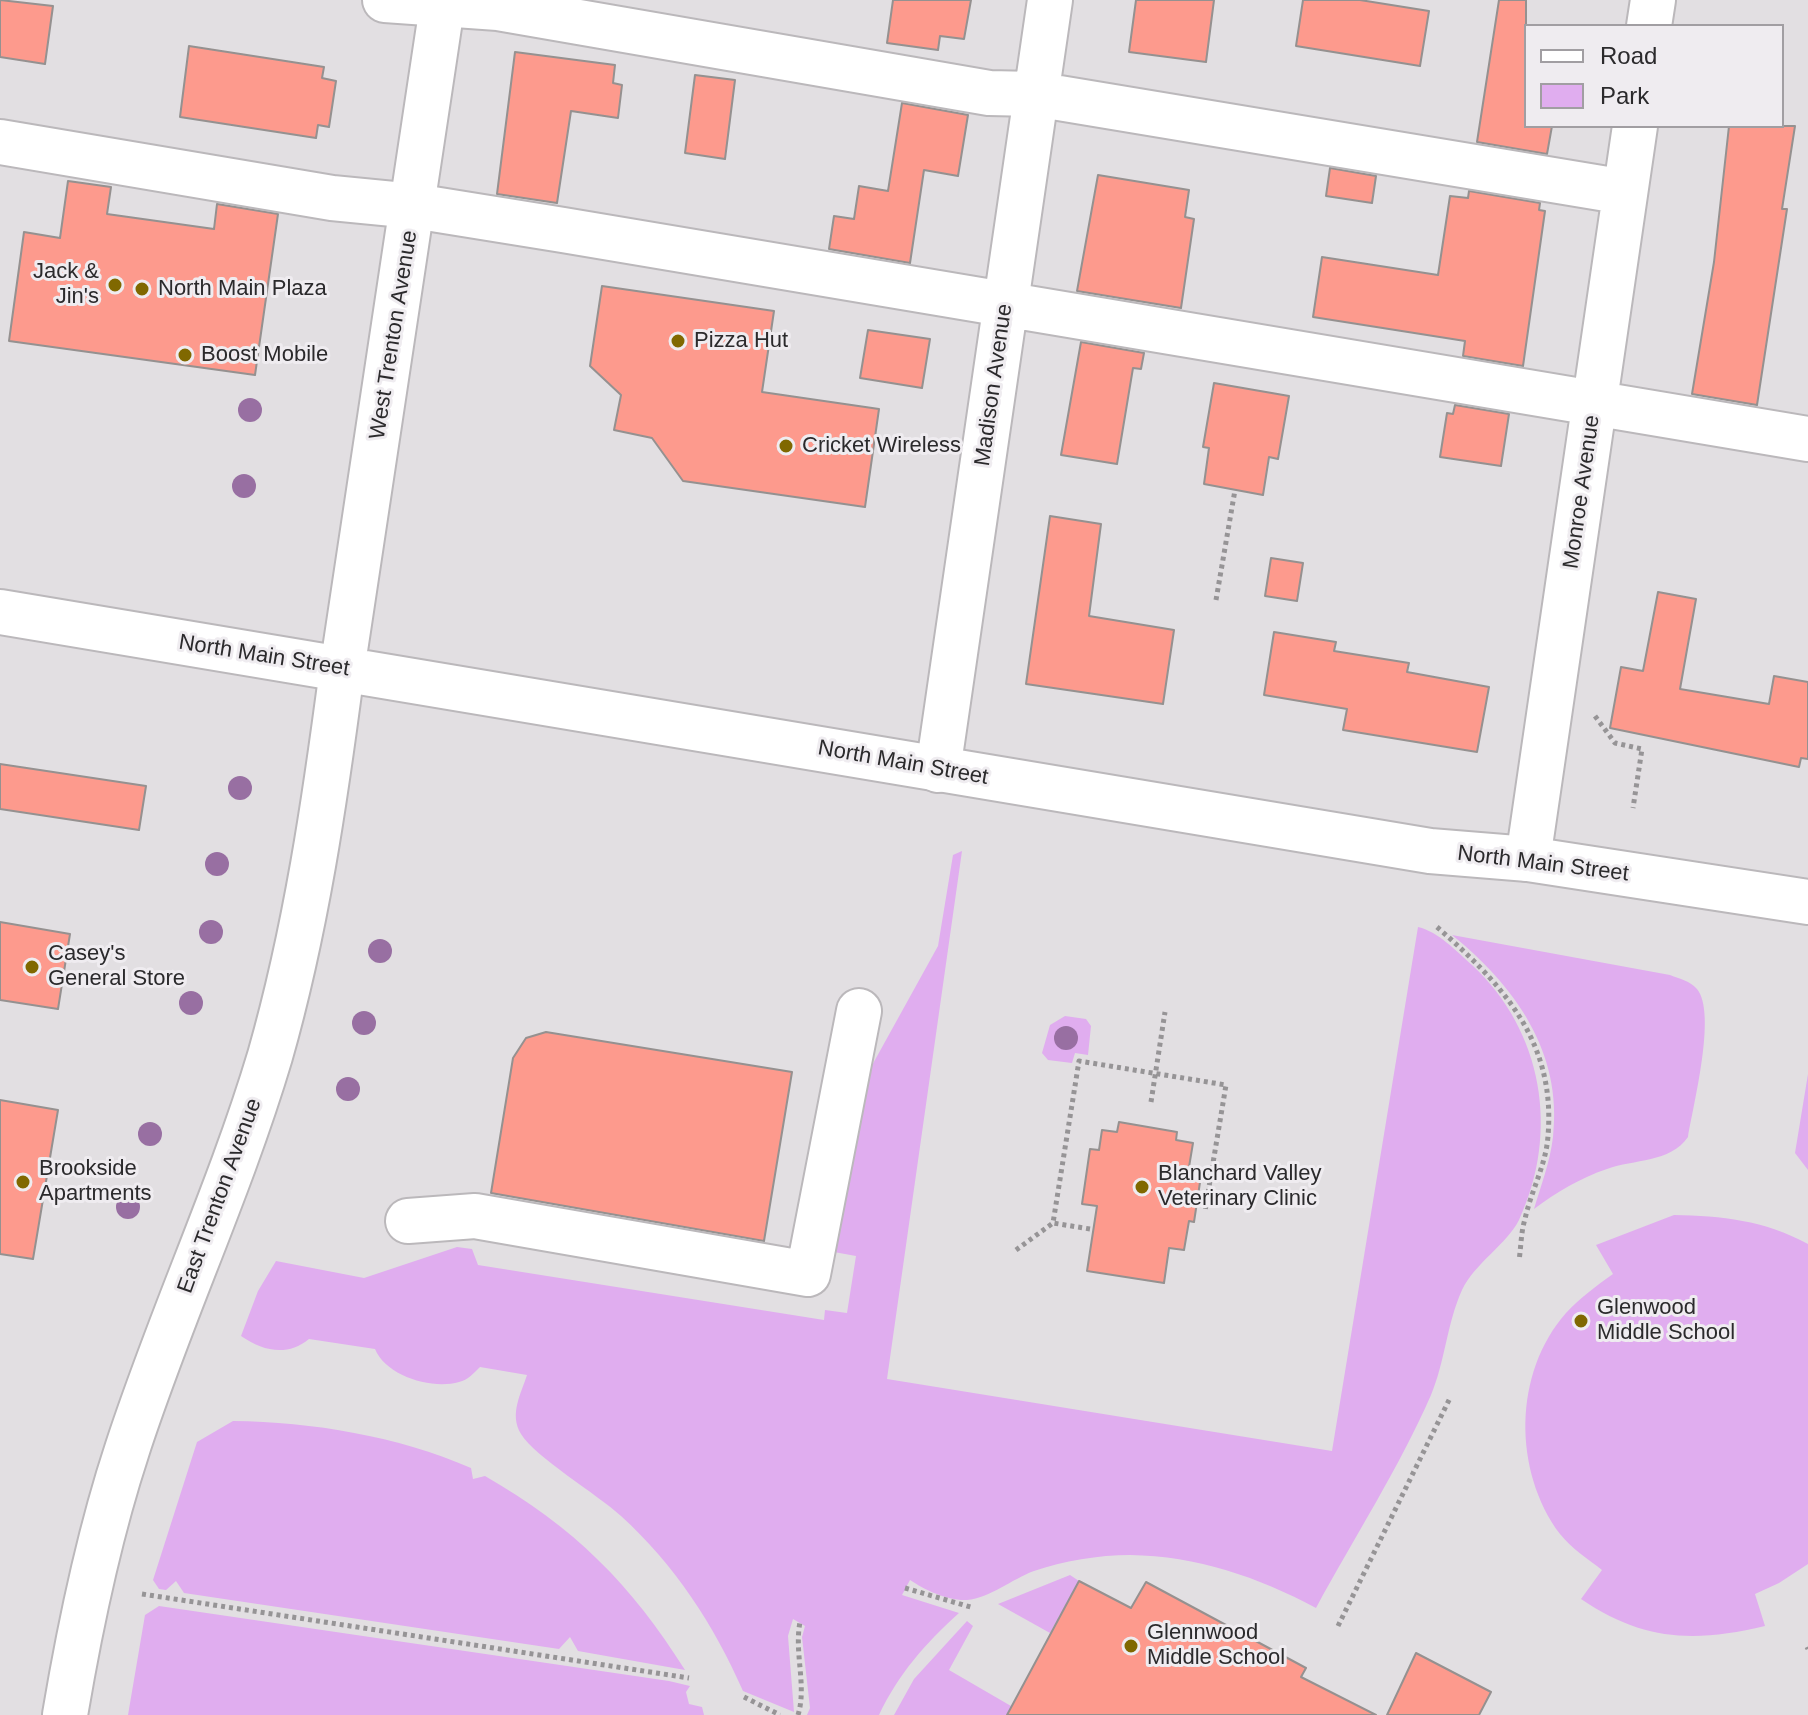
<!DOCTYPE html>
<html>
<head>
<meta charset="utf-8">
<style>
	body { margin:0 }
	#map { position:relative; width:1808px; height:1715px; overflow:hidden; background:#e2dfe2; font-family:Helvetica,sans-serif }
	canvas { display:block }
	.legend { position:absolute; left:1524px; top:24px; width:260px; height:104px; box-sizing:border-box; background:#efecf0; border:2px solid #a19ea2; margin:0; padding:10px 14px; list-style:none; font-size:24px; color:#2b2a2c }
	.legend li { display:flex; align-items:center; gap:16px; height:40px }
	.legend b { width:40px; border:2px solid #a19ea2 }
</style>
</head>
<body>
<div id="map">
<canvas width="1808" height="1715"></canvas>
<ul class="legend">
<li><b style="height:10px;background:#fff"></b>Road</li>
<li><b style="height:22px;background:#e0adef"></b>Park</li>
</ul>
</div>
<script>
const context = document.querySelector('canvas').getContext('2d');
context.lineJoin = 'round';
function fill(path, color) {
  context.fillStyle = color;
  context.fill(path, 'evenodd');
}
function trace(path, color, width, dash) {
  context.strokeStyle = color;
  context.lineWidth = width;
  context.lineCap = dash ? 'butt' : 'round';
  context.setLineDash(dash || []);
  context.stroke(path);
}
function drawText(font, color, halo, rows, align = 'center') {
  context.font = font + ' Helvetica,sans-serif';
  context.lineWidth = 6;
  context.setLineDash([]);
  context.textBaseline = 'middle';
  context.strokeStyle = halo;
  context.fillStyle = color;
  for (const [text, x, y, turn = 0] of rows) {
    context.save();
    context.translate(x, y);
    context.rotate((+turn || 0) * Math.PI / 180);
    context.textAlign = isNaN(turn) ? turn : align;
    if (halo) context.strokeText(text, 0, 0);
    context.fillText(text, 0, 0);
    context.restore();
  }
}
fill(new Path2D(`
	M 962,851 L 887,1379 L 1332,1451 L 1418,927 C 1439,932 1456,951 1472,965 C 1543,1031 1560,1132 1519,1220 C 1507,1244 1475,1263 1462,1290 C 1447,1323 1445,1362 1431,1395 C 1399,1468 1354,1538 1316,1608 C 1258,1577 1197,1556 1130,1555 C 1099,1555 1063,1561 1034,1571 C 1012,1579 990,1598 967,1600 C 948,1601 925,1590 910,1580 L 902,1595 L 959,1613 C 925,1644 899,1673 879,1715 L 807,1715 L 810,1708 L 802,1637 L 805,1626 L 793,1619 L 788,1636 L 794,1712 L 743,1691 C 714,1625 675,1565 621,1516 C 597,1494 535,1457 521,1434 C 509,1414 521,1394 527,1375 L 480,1367 C 474,1373 468,1380 459,1382 C 432,1390 386,1376 375,1349 L 309,1339 C 287,1357 263,1351 241,1336 L 258,1291 L 276,1261 L 364,1278 L 457,1247 L 472,1249 L 478,1265 L 824,1320 L 825,1310 L 847,1313 L 856,1256 L 834,1252 L 865,1078 L 938,946 L 953,855 Z
	M 1452,935 L 1670,975 C 1680,979 1690,981 1697,989 C 1717,1013 1693,1106 1688,1137 C 1670,1163 1634,1159 1607,1169 C 1580,1178 1557,1192 1534,1209 C 1541,1185 1550,1162 1553,1137 C 1563,1052 1514,985 1452,935 Z
	M 1065,1016 L 1086,1019 L 1091,1026 L 1088,1055 L 1075,1053 L 1072,1063 L 1048,1060 L 1042,1053 L 1050,1025 Z
	M 1808,1074 L 1808,1170 L 1795,1153 Z
	M 1674,1215 C 1722,1216 1764,1220 1808,1244 L 1808,1564 L 1779,1583 L 1755,1594 L 1765,1626 C 1694,1643 1643,1641 1581,1599 L 1602,1570 C 1588,1559 1571,1548 1560,1534 C 1513,1471 1513,1373 1566,1313 C 1580,1298 1596,1286 1613,1274 L 1596,1245 Z
	M 233,1421 C 313,1422 397,1436 471,1468 L 473,1479 L 485,1476 C 574,1527 631,1584 685,1670 L 578,1651 L 570,1637 L 559,1649 L 184,1593 L 176,1581 L 166,1590 L 159,1589 L 153,1580 L 197,1442 Z
	M 1070,1575 L 1079,1581 L 1050,1633 L 998,1604 Z
	M 159,1606 L 669,1681 L 690,1686 L 686,1692 L 689,1704 L 702,1707 L 704,1715 L 128,1715 L 145,1615 Z
	M 967,1621 L 973,1626 L 949,1670 L 1011,1706 L 1161,1715 L 894,1715 L 914,1679 Z`), '#e0adef');
const building = new Path2D(`
	M 0,0 L 53,6 L 45,64 L 0,57 Z
	M 893,0 L 971,0 L 964,39 L 940,36 L 938,50 L 887,43 Z
	M 1136,0 L 1214,0 L 1206,62 L 1129,52 Z
	M 1303,0 L 1360,0 L 1429,11 L 1420,66 L 1296,46 Z
	M 1499,0 L 1526,0 L 1526,126 L 1552,126 L 1547,154 L 1477,142 Z
	M 189,46 L 324,67 L 322,78 L 336,81 L 329,127 L 318,125 L 316,138 L 180,117 Z
	M 515,52 L 615,65 L 613,83 L 622,85 L 618,118 L 571,111 L 557,203 L 497,194 Z
	M 695,75 L 735,80 L 725,159 L 685,153 Z
	M 902,103 L 968,115 L 958,176 L 924,170 L 910,263 L 829,249 L 834,216 L 854,219 L 859,186 L 888,191 Z
	M 1729,126 L 1795,126 L 1782,209 L 1787,209 L 1757,405 L 1692,394 L 1714,262 Z
	M 1330,168 L 1376,176 L 1372,203 L 1326,196 Z
	M 1098,175 L 1189,190 L 1185,217 L 1194,219 L 1181,308 L 1077,291 Z
	M 68,181 L 111,187 L 107,214 L 214,229 L 217,204 L 278,214 L 255,375 L 9,341 L 24,232 L 60,238 Z
	M 1469,191 L 1540,203 L 1539,210 L 1545,211 L 1523,366 L 1463,356 L 1465,341 L 1313,317 L 1322,257 L 1438,275 L 1450,196 L 1468,198 Z
	M 602,286 L 774,311 L 762,392 L 879,409 L 865,507 L 683,481 L 652,438 L 614,430 L 621,395 L 590,366 Z
	M 868,330 L 930,339 L 922,388 L 860,378 Z
	M 1081,342 L 1144,353 L 1141,369 L 1133,368 L 1117,464 L 1061,455 Z
	M 1214,383 L 1289,396 L 1278,459 L 1269,457 L 1263,495 L 1204,484 L 1209,448 L 1203,447 Z
	M 1455,405 L 1509,414 L 1501,466 L 1440,457 L 1447,413 L 1453,414 Z
	M 1050,516 L 1101,524 L 1089,616 L 1174,630 L 1163,704 L 1026,684 Z
	M 1271,558 L 1303,563 L 1297,601 L 1265,596 Z
	M 1658,592 L 1696,599 L 1680,689 L 1769,704 L 1774,676 L 1808,682 L 1808,759 L 1801,758 L 1799,767 L 1610,728 L 1621,667 L 1643,671 Z
	M 1274,632 L 1336,642 L 1334,651 L 1409,663 L 1407,672 L 1489,687 L 1477,752 L 1343,730 L 1347,709 L 1264,695 Z
	M 0,764 L 146,786 L 139,830 L 0,809 Z
	M 0,922 L 70,934 L 58,1009 L 0,1000 Z
	M 546,1032 L 792,1072 L 764,1241 L 491,1193 L 513,1058 L 526,1038 Z
	M 0,1100 L 58,1110 L 33,1259 L 0,1254 Z
	M 1119,1122 L 1177,1132 L 1176,1140 L 1193,1143 L 1189,1167 L 1202,1169 L 1194,1222 L 1189,1221 L 1184,1250 L 1169,1248 L 1164,1283 L 1087,1271 L 1097,1206 L 1082,1204 L 1090,1149 L 1099,1150 L 1102,1130 L 1117,1132 Z
	M 1079,1581 L 1131,1608 L 1146,1582 L 1306,1668 L 1301,1677 L 1376,1715 L 1007,1715 Z
	M 1416,1653 L 1491,1692 L 1479,1715 L 1387,1715 Z`);
fill(building, '#fd9a8d');
trace(building, '#959190', 2);
const minor = new Path2D(`
	M 385,0 L 498,8 L 989,93 L 1035,94 L 1625,192
	M 1649,26 L 1653,0
	M 0,142 L 332,198 L 414,206 L 563,230 L 1808,439
	M 938,770 L 1050,0
	M 1528,859 L 1635,126
	M 408,1221 L 475,1216 L 808,1274 L 859,1011
	M 65,1715 C 80,1626 99,1535 127,1450 C 170,1317 230,1190 270,1056 C 306,930 325,800 342,670`);
const major = new Path2D(`
	M 0,612 L 1430,851 L 1528,859 L 1808,902
	M 342,670 L 443,0`);
trace(minor, '#bbb8bb', 48);
trace(major, '#bbb8bb', 48);
trace(new Path2D(`
	M 1216,600 L 1235,490
	M 1595,716 L 1615,743 L 1642,749 L 1633,808
	M 1437,927 C 1502,984 1556,1041 1548,1136 C 1546,1165 1531,1191 1525,1219 C 1521,1232 1521,1247 1519,1261
	M 1151,1102 L 1165,1012
	M 1090,1229 L 1053,1223 L 1079,1061 L 1226,1085 L 1205,1211
	M 1016,1250 L 1053,1223
	M 905,1588 L 974,1608
	M 142,1594 L 689,1678
	M 1338,1626 L 1450,1398
	M 1807,1647 L 1808,1649
	M 744,1697 L 780,1715
	M 798,1715 C 807,1686 794,1653 800,1622`), '#969496', 5, [4, 4]);
trace(minor, '#fff', 44);
trace(major, '#fff', 44);
context.fillStyle = '#986fa2';
for (const [x, y] of [
	[250,410],
	[244,486],
	[240,788],
	[217,864],
	[211,932],
	[380,951],
	[191,1003],
	[364,1023],
	[1066,1038],
	[348,1089],
	[150,1134],
	[128,1207]
]) {
  context.beginPath();
  context.arc(x, y, 12, 0, 2 * Math.PI);
  context.fill();
}
for (const [x, y, r, color] of [
	[115,285,8,"#806800"],
	[142,289,8,"#806800"],
	[678,341,8,"#806800"],
	[185,355,8,"#806800"],
	[786,446,8,"#806800"],
	[32,967,8,"#806800"],
	[23,1182,8,"#806800"],
	[1142,1187,8,"#806800"],
	[1581,1321,8,"#806800"],
	[1131,1646,8,"#806800"]
]) {
  const dot = new Path2D();
  dot.arc(x, y, r, 0, 2 * Math.PI);
  context.fillStyle = color;
  context.fill(dot);
  trace(dot, '#efecf0', 3);
}
drawText('22px', '#2b2a2c', '#efecf0', [
	["Jack &",99,272,"right"],
	["Jin's",99,297,"right"],
	["North Main Plaza",158,289],
	["Pizza Hut",694,341],
	["Boost Mobile",201,355],
	["Cricket Wireless",802,446],
	["Casey's",48,954],
	["General Store",48,979],
	["Brookside",39,1169],
	["Apartments",39,1194],
	["Blanchard Valley",1158,1174],
	["Veterinary Clinic",1158,1199],
	["Glenwood",1597,1308],
	["Middle School",1597,1333],
	["Glennwood",1147,1633],
	["Middle School",1147,1658]
], 'left');
drawText('22px', '#2b2a2c', '#efecf0', [
	["West Trenton Avenue",394,335,-81],
	["Madison Avenue",994,385,-82],
	["Monroe Avenue",1582,492,-82],
	["North Main Street",264,656,9],
	["North Main Street",903,763,10],
	["North Main Street",1543,864,7],
	["East Trenton Avenue",220,1196,-70]
]);
</script>
</body>
</html>
